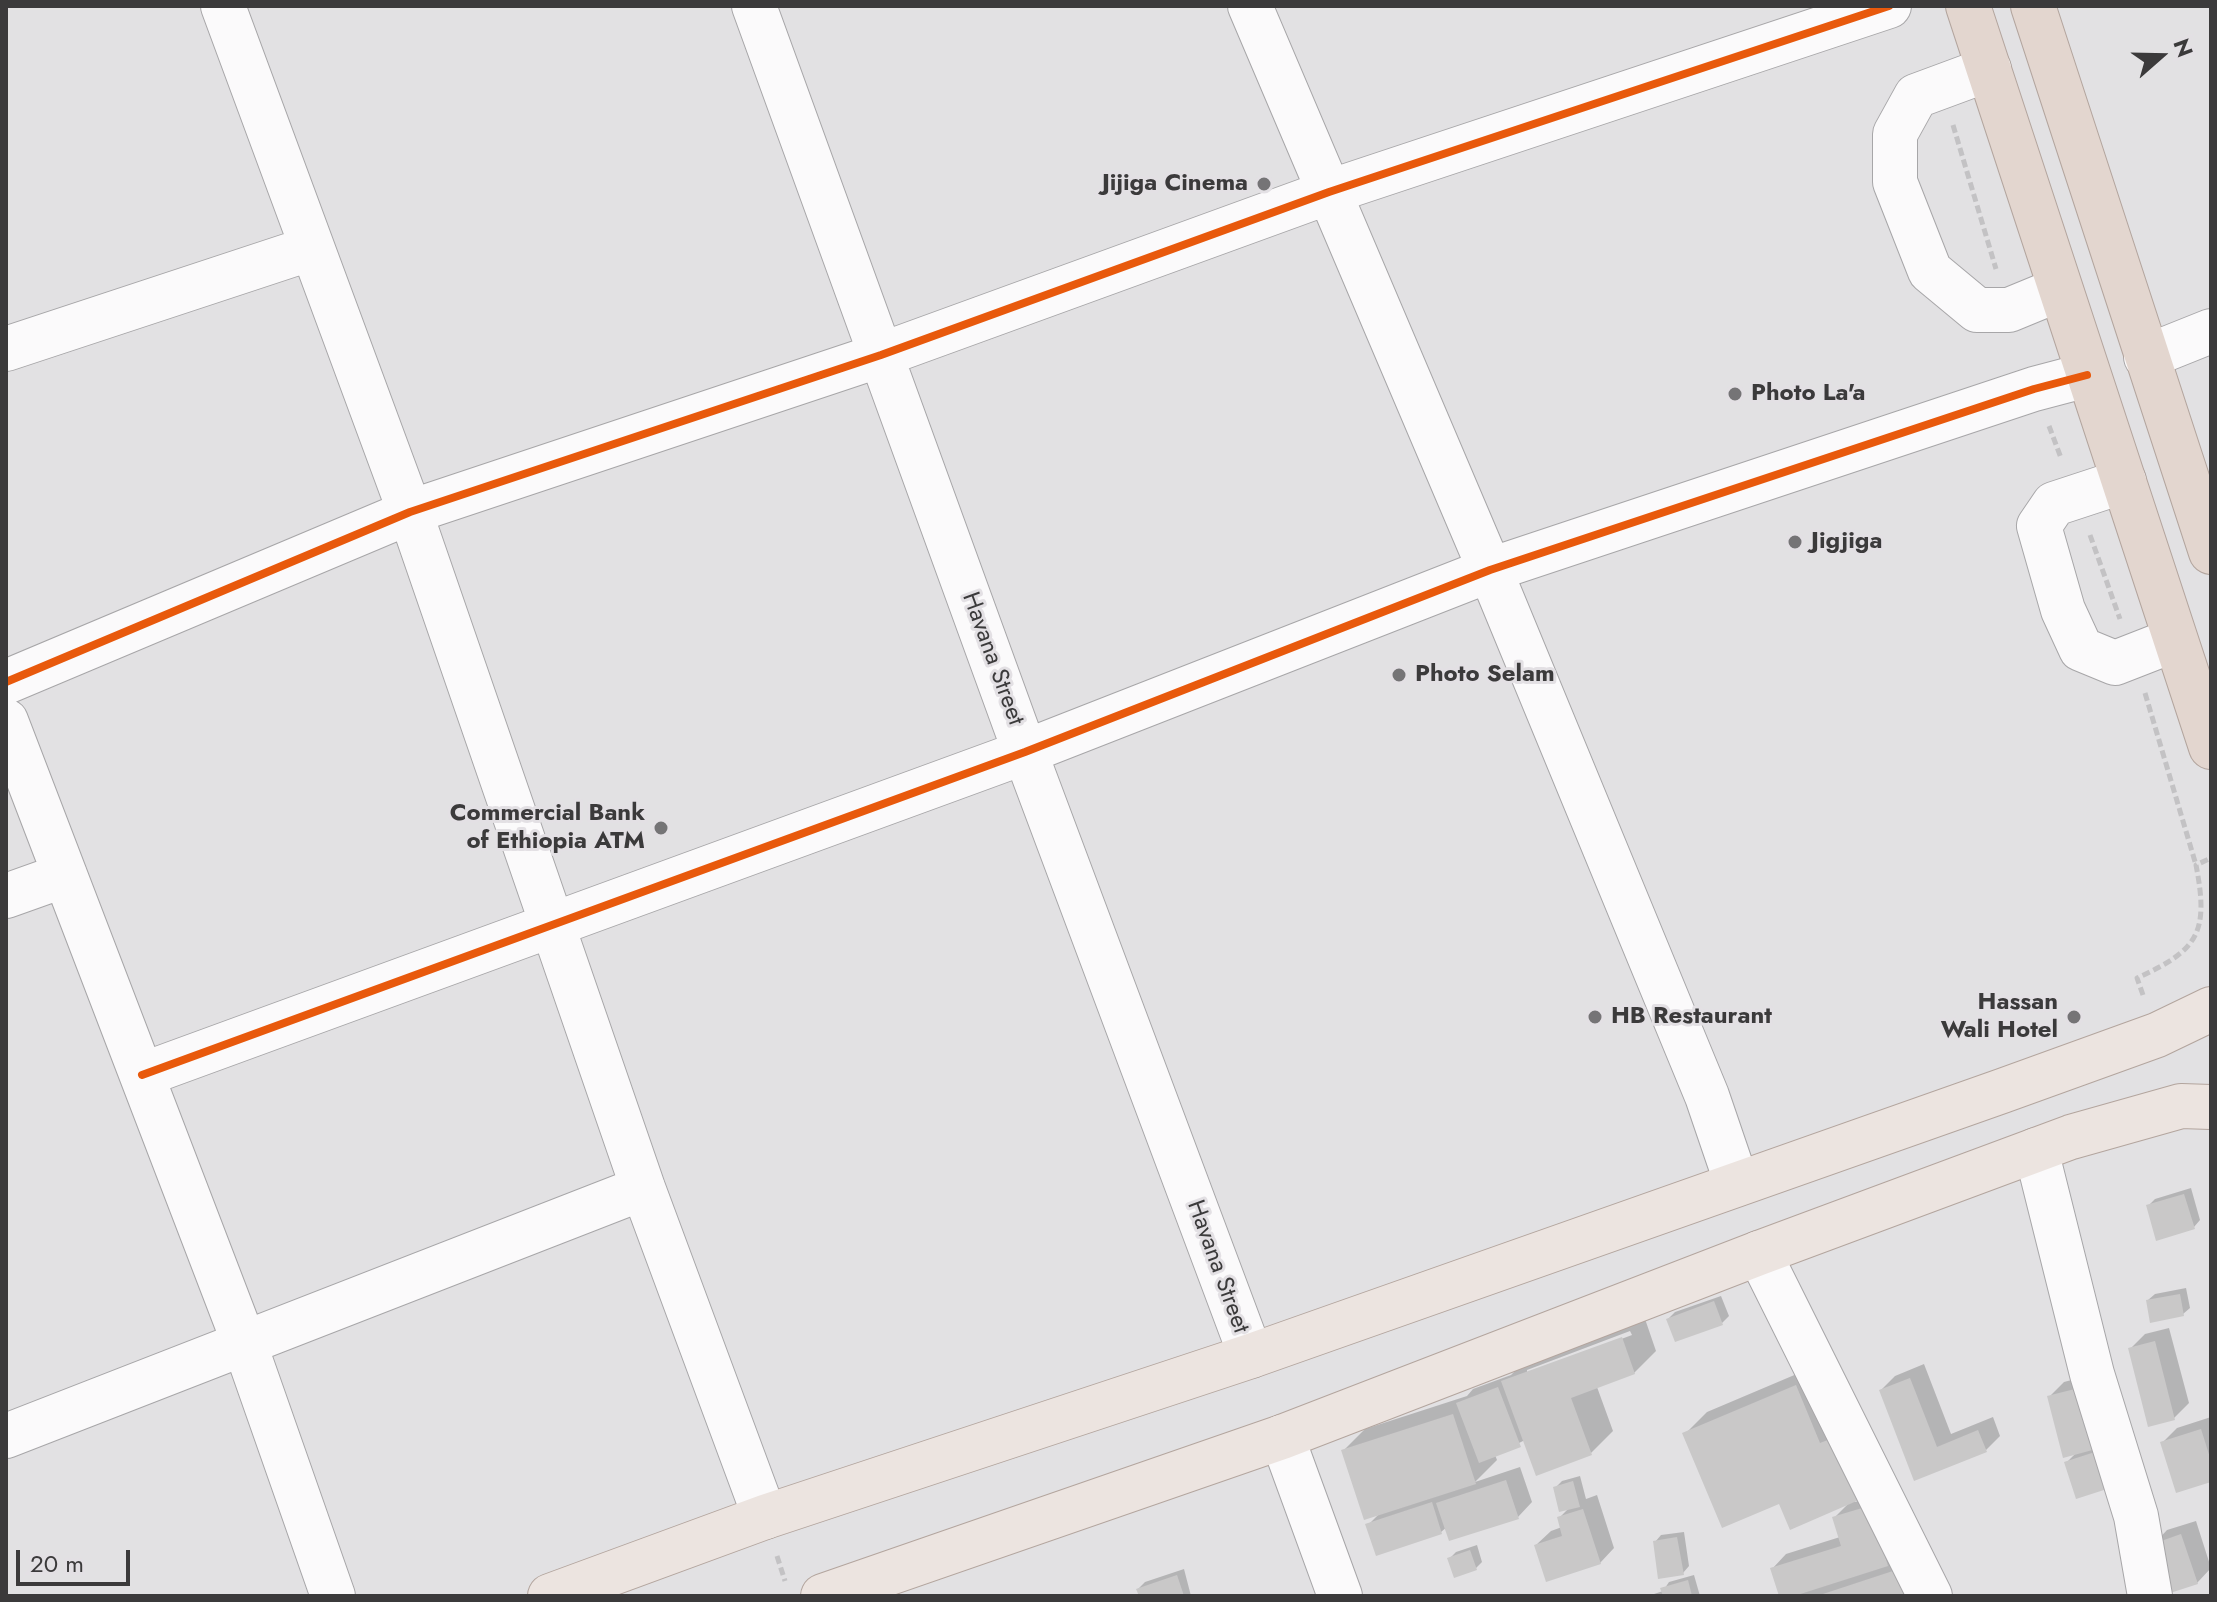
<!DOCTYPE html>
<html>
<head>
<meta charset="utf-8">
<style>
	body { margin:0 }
	#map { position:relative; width:2217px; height:1602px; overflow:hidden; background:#e2e1e3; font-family:Jost,sans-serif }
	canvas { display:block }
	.frame { position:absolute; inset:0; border:8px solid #3b3a3b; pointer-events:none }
	.north { position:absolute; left:2121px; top:16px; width:80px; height:80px; -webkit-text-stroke:6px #e3e0e4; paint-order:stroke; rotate:70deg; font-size:22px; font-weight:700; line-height:32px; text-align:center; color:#3b3a3b }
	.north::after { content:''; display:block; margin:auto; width:28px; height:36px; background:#3b3a3b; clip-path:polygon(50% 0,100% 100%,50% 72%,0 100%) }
	.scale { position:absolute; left:16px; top:1550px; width:114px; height:36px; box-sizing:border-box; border:4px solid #3b3a3b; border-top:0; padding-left:10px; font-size:24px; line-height:28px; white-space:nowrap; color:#3b3a3b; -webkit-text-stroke:6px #e3e0e4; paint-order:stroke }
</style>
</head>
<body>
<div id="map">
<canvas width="2217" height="1602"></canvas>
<div class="frame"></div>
<div class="north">N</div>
<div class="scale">20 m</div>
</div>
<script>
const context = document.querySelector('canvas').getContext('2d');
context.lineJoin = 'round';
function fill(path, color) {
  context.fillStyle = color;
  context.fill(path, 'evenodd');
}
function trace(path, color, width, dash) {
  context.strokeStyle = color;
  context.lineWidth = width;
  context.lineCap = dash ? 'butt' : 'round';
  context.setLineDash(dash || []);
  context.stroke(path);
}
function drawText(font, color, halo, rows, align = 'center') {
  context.font = font + ' Jost,sans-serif';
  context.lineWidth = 6;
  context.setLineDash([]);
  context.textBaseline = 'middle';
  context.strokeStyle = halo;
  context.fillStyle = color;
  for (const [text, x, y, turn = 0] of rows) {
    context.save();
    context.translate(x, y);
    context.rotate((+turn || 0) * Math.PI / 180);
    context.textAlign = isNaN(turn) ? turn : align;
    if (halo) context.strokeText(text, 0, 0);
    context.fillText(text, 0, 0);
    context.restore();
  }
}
fill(new Path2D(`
	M 2191,1188 L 2200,1220 L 2194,1227 L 2148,1206 L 2155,1199 Z
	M 2186,1288 L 2190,1308 L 2183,1314 L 2148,1300 L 2155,1294 Z
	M 1721,1296 L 1729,1316 L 1722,1323 L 1668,1319 L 1675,1312 Z
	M 1644,1316 L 1656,1351 L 1634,1373 L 1597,1387 L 1613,1431 L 1591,1453 L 1538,1473 L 1525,1440 L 1495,1455 L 1497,1460 L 1475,1482 L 1520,1467 L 1532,1502 L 1518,1517 L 1447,1527 L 1441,1532 L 1368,1525 L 1380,1513 L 1343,1451 L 1365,1429 L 1467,1396 L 1473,1389 L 1511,1375 L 1526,1360 ZM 1630,1331 L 1632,1335 L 1527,1374 L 1527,1370 Z
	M 2169,1328 L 2189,1403 L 2174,1418 L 2130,1349 L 2145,1334 Z
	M 1924,1364 L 1951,1434 L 1993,1417 L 2000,1436 L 1986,1450 L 1916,1478 L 1881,1390 L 1895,1376 Z
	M 1818,1365 L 1855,1502 L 1883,1493 L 1937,1596 L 1781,1596 L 1772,1569 L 1786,1554 L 1840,1537 L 1834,1518 L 1850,1502 L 1780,1502 L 1685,1434 L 1707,1412 Z
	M 2094,1374 L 2102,1447 L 2113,1481 L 2066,1463 L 2077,1452 L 2049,1397 L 2064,1382 Z
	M 2211,1417 L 2211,1480 L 2162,1443 L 2177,1428 Z
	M 1580,1476 L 1586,1499 L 1597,1495 L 1614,1548 L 1600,1563 L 1536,1545 L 1551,1531 L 1562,1527 L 1559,1518 L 1570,1507 L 1555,1488 L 1562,1481 Z
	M 2196,1521 L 2211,1568 L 2197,1583 L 2153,1545 L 2167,1530 Z
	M 1684,1532 L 1689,1566 L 1683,1573 L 1655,1542 L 1661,1535 Z
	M 1477,1545 L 1482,1562 L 1475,1569 L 1450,1558 L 1456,1552 Z
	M 1184,1569 L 1191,1596 L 1141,1596 L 1138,1589 L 1145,1582 Z
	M 1694,1575 L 1700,1596 L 1648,1596 L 1663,1591 L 1669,1582 Z`), '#0003');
fill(new Path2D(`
	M 2184,1194 L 2195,1229 L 2156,1241 L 2146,1205 Z
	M 2180,1294 L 2184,1316 L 2150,1323 L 2146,1300 Z
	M 1714,1301 L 1723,1325 L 1675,1342 L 1666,1319 Z
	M 1622,1337 L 1635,1374 L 1571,1398 L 1592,1455 L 1536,1476 L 1501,1381 Z
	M 2155,1341 L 2175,1420 L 2148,1427 L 2128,1348 Z
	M 1910,1378 L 1937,1447 L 1978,1430 L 1987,1452 L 1914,1481 L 1879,1390 Z
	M 1796,1385 L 1820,1443 L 1833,1438 L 1859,1500 L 1790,1530 L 1779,1504 L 1722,1528 L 1682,1433 Z
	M 1498,1387 L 1521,1447 L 1479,1463 L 1456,1403 Z
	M 2079,1388 L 2096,1449 L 2063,1458 L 2047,1396 Z
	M 1453,1414 L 1476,1484 L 1364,1520 L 1341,1450 Z
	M 2201,1429 L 2211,1461 L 2211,1482 L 2176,1493 L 2160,1442 Z
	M 2095,1452 L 2107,1489 L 2076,1499 L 2064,1462 Z
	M 1506,1480 L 1519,1519 L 1449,1541 L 1436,1503 Z
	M 1573,1481 L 1580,1507 L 1559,1512 L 1553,1487 Z
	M 1432,1502 L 1442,1534 L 1376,1556 L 1365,1524 Z
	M 1869,1506 L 1888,1566 L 1794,1596 L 1779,1596 L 1770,1568 L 1841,1546 L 1832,1517 Z
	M 1583,1509 L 1601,1564 L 1546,1582 L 1534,1545 L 1562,1536 L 1557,1517 Z
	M 2181,1534 L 2198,1584 L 2167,1594 L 2150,1545 Z
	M 1677,1537 L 1684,1575 L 1658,1579 L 1653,1541 Z
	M 1470,1550 L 1477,1570 L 1454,1578 L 1447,1558 Z
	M 1899,1569 L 1908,1596 L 1820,1596 L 1820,1595 Z
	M 1177,1575 L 1184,1596 L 1139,1596 L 1136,1589 Z
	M 1688,1580 L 1692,1596 L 1663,1596 L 1660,1588 Z`), '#c9c8c8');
const minor = new Path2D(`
	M 223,6 L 410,512 L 643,1188 L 765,1517
	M 754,6 L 1025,752 L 1251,1356
	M 1250,6 L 1490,570 L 1707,1096 L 1737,1184
	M 1989,69 L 1916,96 L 1895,134 L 1895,182 L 1930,271 L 1977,310 L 2009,310 L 2060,289
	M 6,349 L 312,248
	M 2146,357 L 2211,331
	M 2124,481 L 2054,504 L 2039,526 L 2063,610 L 2081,649 L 2115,663 L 2174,640
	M 6,682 L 410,512 L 881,355 L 1329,192 L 1889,6
	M 6,721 L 245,1345 L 333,1596
	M 6,896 L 65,875
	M 142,1075 L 1025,752 L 1490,570 L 2034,389 L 2087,375
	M 2036,1150 L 2092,1374 L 2136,1516 L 2150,1596
	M 1759,1253 L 1930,1596
	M 6,1436 L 643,1188
	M 1282,1437 L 1340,1596`);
const major = new Path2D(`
	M 550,1596 L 765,1517 L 1251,1356 L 2002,1091 L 2157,1035 L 2211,1009
	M 823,1596 L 1282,1437 L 1759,1253 L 2071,1137 L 2181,1106 L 2211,1107`);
const highway = new Path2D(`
	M 1968,6 L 2211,747
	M 2033,6 L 2211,552`);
trace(minor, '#a7a6a8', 46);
trace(major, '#b3a59e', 46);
trace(highway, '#b3a59e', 46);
trace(new Path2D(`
	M 1953,125 L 1996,269
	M 2049,426 L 2061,458
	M 2090,535 L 2120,619
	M 2145,693 L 2196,865
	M 2143,995 L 2137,978 C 2199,950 2209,932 2196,865 L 2211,858
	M 777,1556 L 785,1581`), '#c3c2c4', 5, [8, 4]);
trace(minor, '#fbfafb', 44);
trace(major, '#ece4e0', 44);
trace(highway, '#e3d6cf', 44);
trace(new Path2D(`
	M 6,682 L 410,512 L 881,355 L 1329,192 L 1889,6
	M 142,1075 L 1025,752 L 1490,570 L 2034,389 L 2087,375`), '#e8590c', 8);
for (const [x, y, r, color] of [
	[1264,184,8,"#757476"],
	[1735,394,8,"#757476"],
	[1795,542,8,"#757476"],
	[1399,675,8,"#757476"],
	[661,828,8,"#757476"],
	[1595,1017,8,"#757476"],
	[2074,1017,8,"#757476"]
]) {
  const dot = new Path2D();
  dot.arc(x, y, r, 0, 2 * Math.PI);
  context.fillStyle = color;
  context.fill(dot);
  trace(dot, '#e3e0e4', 3);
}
drawText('bold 24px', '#3b3a3b', '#e3e0e4', [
	["Jijiga Cinema",1248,184,"right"],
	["Photo La'a",1751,394],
	["Jigjiga",1811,542],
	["Photo Selam",1415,675],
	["Commercial Bank",645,814,"right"],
	["of Ethiopia ATM",645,842,"right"],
	["Hassan",2058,1003,"right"],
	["Wali Hotel",2058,1031,"right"],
	["HB Restaurant",1611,1017]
], 'left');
drawText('24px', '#3b3a3b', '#e3e0e4', [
	["Havana Street",992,659,70],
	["Havana Street",1217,1267,70]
]);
</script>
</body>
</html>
